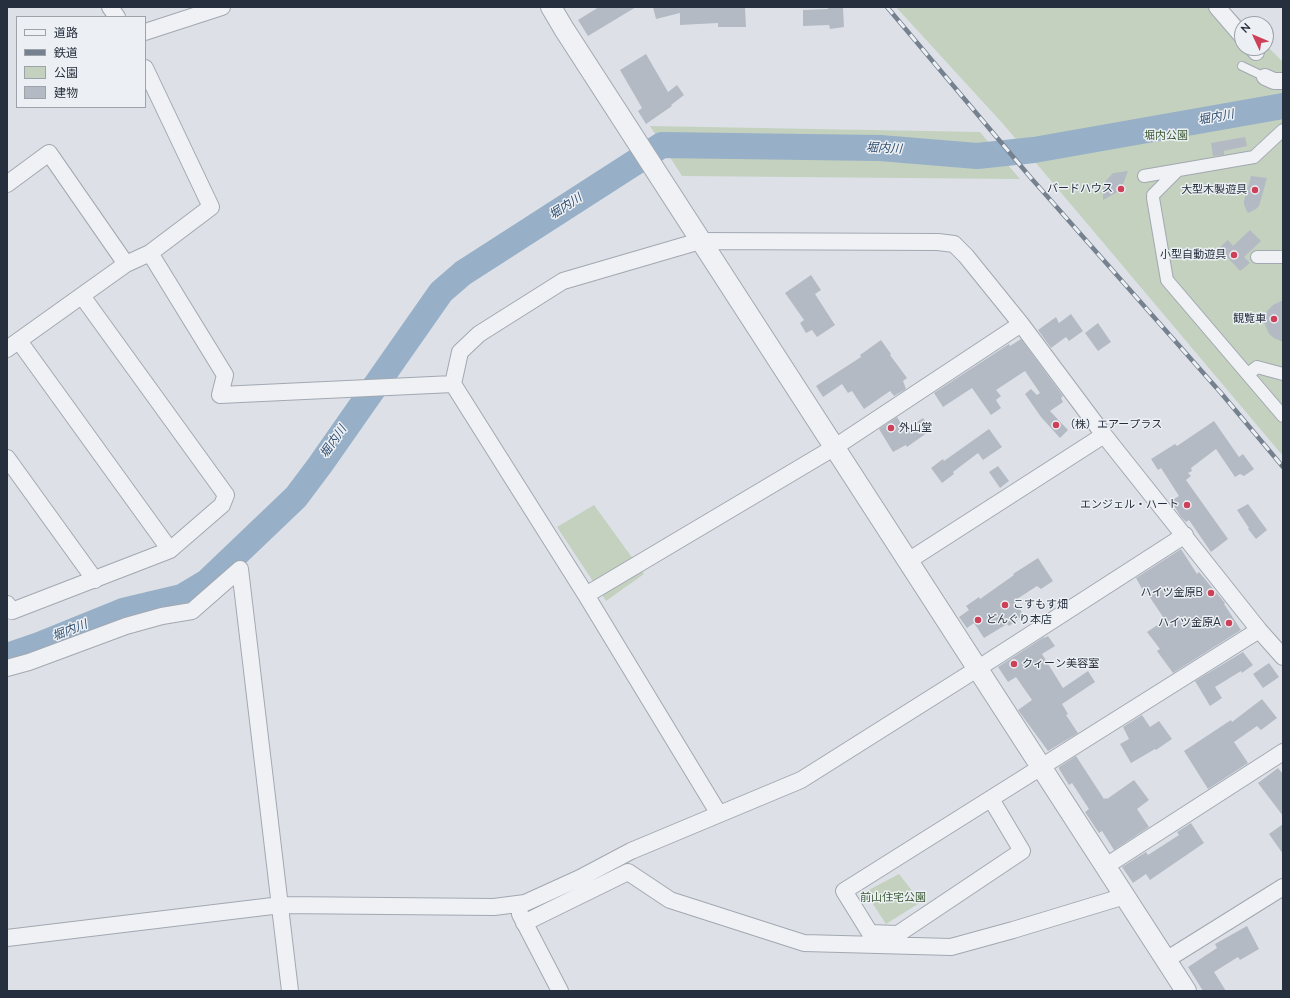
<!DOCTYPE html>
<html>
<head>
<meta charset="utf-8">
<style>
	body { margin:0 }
	#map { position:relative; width:1290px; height:998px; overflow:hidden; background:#dde1e7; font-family:"Nunito Sans","Noto Sans JP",sans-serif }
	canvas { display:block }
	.frame { position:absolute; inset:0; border:8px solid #262f3d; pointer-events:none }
	.legend { position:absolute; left:16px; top:16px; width:130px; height:92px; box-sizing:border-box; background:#ecf0f4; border:1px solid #9da3ab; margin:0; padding:5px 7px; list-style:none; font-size:12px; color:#262f3d }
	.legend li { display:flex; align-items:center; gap:8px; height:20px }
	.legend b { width:20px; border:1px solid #9da3ab }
	.north { position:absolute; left:1234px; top:16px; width:40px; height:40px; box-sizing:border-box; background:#ecf0f4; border:1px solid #9da3ab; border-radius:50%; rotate:314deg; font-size:11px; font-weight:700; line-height:16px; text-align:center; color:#262f3d }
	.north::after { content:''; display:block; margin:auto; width:14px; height:18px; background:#cd4058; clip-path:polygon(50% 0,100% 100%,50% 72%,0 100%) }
</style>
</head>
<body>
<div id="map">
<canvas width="1290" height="998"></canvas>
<div class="frame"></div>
<ul class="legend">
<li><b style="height:5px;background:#eff1f5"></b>道路</li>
<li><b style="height:5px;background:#768190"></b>鉄道</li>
<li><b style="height:11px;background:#c3d1be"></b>公園</li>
<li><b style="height:11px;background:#b4bac3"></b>建物</li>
</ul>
<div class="north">N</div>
</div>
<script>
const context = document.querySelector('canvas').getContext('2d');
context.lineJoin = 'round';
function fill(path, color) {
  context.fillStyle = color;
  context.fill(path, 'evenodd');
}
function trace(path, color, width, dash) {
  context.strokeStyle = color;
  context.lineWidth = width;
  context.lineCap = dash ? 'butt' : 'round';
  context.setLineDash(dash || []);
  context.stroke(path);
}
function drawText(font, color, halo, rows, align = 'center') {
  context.font = font + ' "Nunito Sans","Noto Sans JP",sans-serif';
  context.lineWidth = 3;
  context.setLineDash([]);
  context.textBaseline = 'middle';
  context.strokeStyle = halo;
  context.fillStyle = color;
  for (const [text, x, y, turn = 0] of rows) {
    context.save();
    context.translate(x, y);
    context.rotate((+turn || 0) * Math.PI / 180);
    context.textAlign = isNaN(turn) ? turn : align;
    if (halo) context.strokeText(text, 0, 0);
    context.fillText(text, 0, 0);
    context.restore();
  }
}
fill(new Path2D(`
	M 896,7 L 1228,7 L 1245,24 L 1242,24 L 1242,48 L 1266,48 L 1266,45 L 1283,62 L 1283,456 L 1004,125 Z
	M 650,126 L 980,132 L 1020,179 L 682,176 Z
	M 594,505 L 644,574 L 606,601 L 557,527 Z
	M 899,874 L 921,902 L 886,924 L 865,892 Z`), '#c3d1be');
trace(new Path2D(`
	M 7,656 L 39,645 L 123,611 L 182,597 L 207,582 L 296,497 L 320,465 L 441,292 L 463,273 L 662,145 L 880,148 L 977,156 L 1034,150 L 1283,106`), '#97afc7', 26);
fill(new Path2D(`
	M 599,7 L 636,7 L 588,36 L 578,20 Z
	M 653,7 L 745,7 L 746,27 L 718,27 L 718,23 L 680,25 L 680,13 L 656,19 Z
	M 828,7 L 843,7 L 844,27 L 830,29 L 829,25 L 803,26 L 803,10 L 828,9 Z
	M 646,54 L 668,92 L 677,85 L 684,95 L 671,105 L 672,106 L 646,124 L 638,111 L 642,108 L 620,70 Z
	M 1245,137 L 1247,146 L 1224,151 L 1224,155 L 1213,156 L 1211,143 Z
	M 1128,171 L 1121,190 L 1103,200 L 1103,184 L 1113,173 Z
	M 1251,176 L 1267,178 L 1259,206 L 1256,209 L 1248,213 L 1244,205 L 1244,201 Z
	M 1250,230 L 1261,241 L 1244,257 L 1250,263 L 1240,271 L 1219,248 L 1228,240 L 1233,246 Z
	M 811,275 L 821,290 L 815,294 L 835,325 L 817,337 L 812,330 L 806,333 L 800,323 L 804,320 L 785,293 Z
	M 1283,300 L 1283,342 L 1274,338 L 1269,334 L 1264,322 L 1265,316 L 1268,310 L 1273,305 Z
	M 1071,314 L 1083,331 L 1069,341 L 1066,337 L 1051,348 L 1038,330 L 1056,317 L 1059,323 Z
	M 1098,323 L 1111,342 L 1098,351 L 1085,333 Z
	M 1021,339 L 1063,396 L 1061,398 L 1063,402 L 1050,411 L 1068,430 L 1060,438 L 1041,417 L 1025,394 L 1031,389 L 1037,395 L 1040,393 L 1025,371 L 996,390 L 1001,396 L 996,400 L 1001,408 L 991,415 L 972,388 L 943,407 L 934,393 L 1009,344 L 1010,346 Z
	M 881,340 L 891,354 L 890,355 L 907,378 L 903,381 L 906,389 L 894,396 L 890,391 L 864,409 L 852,391 L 848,393 L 842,384 L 823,397 L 816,386 L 861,357 L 860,355 Z
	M 897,417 L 905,430 L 923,418 L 931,430 L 907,447 L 906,445 L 893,452 L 879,429 Z
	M 1214,421 L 1239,457 L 1243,454 L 1254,469 L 1244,476 L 1240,474 L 1235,477 L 1216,449 L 1191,468 L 1192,471 L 1188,473 L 1191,476 L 1186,480 L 1228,539 L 1211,552 L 1189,520 L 1186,522 L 1181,517 L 1171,501 L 1179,496 L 1161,468 L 1158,470 L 1151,459 L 1175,444 L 1177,446 Z
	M 989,429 L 1002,447 L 983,460 L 978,453 L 953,472 L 954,474 L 942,483 L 931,468 L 943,459 L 944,461 Z
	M 998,466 L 1009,481 L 1000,488 L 989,472 Z
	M 1248,504 L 1267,530 L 1256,539 L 1248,529 L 1249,528 L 1237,510 Z
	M 1181,549 L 1197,574 L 1199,572 L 1225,603 L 1224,604 L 1241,630 L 1173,673 L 1157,651 L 1160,649 L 1147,632 L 1165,620 L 1147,593 L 1145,594 L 1136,578 Z
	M 1038,558 L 1053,581 L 1041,589 L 1037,586 L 1014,601 L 1024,615 L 1009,626 L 1007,624 L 984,638 L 974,623 L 967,628 L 959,617 L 969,610 L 966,606 L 979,597 L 980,599 L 1014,575 L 1013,574 Z
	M 1048,636 L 1055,646 L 1042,654 L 1063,688 L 1088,671 L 1095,682 L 1062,704 L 1068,714 L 1066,715 L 1078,733 L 1048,751 L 1018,710 L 1032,700 L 1016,677 L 1008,682 L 998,667 L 1044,637 L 1044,638 Z
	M 1243,652 L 1253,665 L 1242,673 L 1241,671 L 1215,687 L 1222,698 L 1210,706 L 1195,681 Z
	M 1269,663 L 1279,677 L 1263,688 L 1253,674 Z
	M 1262,699 L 1277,718 L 1261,730 L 1257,726 L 1234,742 L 1248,763 L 1208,789 L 1184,751 L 1231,720 L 1232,722 Z
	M 1142,715 L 1150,727 L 1159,721 L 1172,739 L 1156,750 L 1155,749 L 1131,763 L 1120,744 L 1129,739 L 1123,727 Z
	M 1076,756 L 1104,799 L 1106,798 L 1107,799 L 1134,780 L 1149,800 L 1137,809 L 1149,827 L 1114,850 L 1102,831 L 1099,833 L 1085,812 L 1089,809 L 1072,783 L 1069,785 L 1059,769 L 1059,767 Z
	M 1278,768 L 1283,774 L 1283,816 L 1258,783 Z
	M 1191,823 L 1204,843 L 1150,880 L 1146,874 L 1133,883 L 1122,867 L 1146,852 L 1148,855 L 1179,835 L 1177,832 Z
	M 1283,824 L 1283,854 L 1269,834 Z
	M 1247,926 L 1259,949 L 1240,960 L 1238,957 L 1214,972 L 1226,991 L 1203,991 L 1188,967 L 1217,948 L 1215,944 Z`), '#b4bac3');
const service = new Path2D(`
	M 1242,66 L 1265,77`);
const pedestrian = new Path2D(`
	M 1144,176 L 1254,157 L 1283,130
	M 1153,195 L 1177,171
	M 1153,198 L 1167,280 L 1283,416
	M 1257,257 L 1283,257
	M 1248,374 L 1257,367 L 1283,374`);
const minor = new Path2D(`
	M 110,7 L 117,17
	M 1217,7 L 1242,36
	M 145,32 L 222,7
	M 1253,48 L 1256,52
	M 1265,77 L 1274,81 L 1283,81
	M 7,184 L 49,153 L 126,264
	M 150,253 L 225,375 L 220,395 L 453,384
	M 19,341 L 170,550 L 222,505 L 226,495 L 82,296
	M 7,349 L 126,264 L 150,253 L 211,207 L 145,68
	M 7,458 L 95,580
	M 908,561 L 1104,435
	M 586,595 L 835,447 L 1021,324
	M 7,604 L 12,611 L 170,550
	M 7,668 L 29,662 L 126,626 L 162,616 L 192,611 L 240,569 L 290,991
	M 991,799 L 1022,851 L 898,934 L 870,933 L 844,891 L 1259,630
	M 719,814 L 586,595 L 453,384 L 460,352 L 479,334 L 563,281 L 700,241 L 938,242 L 954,244 L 966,256 L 1021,324 L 1104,435 L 1259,630 L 1283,657
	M 1106,866 L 1283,752
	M 520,914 L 560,991
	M 524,923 L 628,872 L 670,900 L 804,943 L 951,947 L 1013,930 L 1125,896
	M 7,938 L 281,905 L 494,907 L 525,903 L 580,878 L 631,851 L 801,780 L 977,669 L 1185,535
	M 1166,960 L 1283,887`);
const tertiary = new Path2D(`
	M 551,7 L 564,29 C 772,349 977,671 1186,991`);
trace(service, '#a2a8b1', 10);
trace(pedestrian, '#a2a8b1', 14);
trace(minor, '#a2a8b1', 18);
trace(tertiary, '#a2a8b1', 22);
trace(service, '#eff1f5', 8);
trace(pedestrian, '#eff1f5', 12);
trace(minor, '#eff1f5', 16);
trace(tertiary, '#eff1f5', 20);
const rail = new Path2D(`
	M 887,7 L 1031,178 L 1221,393 L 1283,467`);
trace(rail, '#768190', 4.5);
trace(rail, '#ecf0f4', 3, [9]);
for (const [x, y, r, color] of [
	[1121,189,4,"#cd4058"],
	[1255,190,4,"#cd4058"],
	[1234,255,4,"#cd4058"],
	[1274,319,4,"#cd4058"],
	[1056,425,4,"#cd4058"],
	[891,428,4,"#cd4058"],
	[1187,505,4,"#cd4058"],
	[1211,593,4,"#cd4058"],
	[1005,605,4,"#cd4058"],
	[978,620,4,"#cd4058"],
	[1229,623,4,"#cd4058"],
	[1014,664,4,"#cd4058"]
]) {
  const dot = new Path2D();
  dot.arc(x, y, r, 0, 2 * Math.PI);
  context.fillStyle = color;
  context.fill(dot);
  trace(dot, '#ecf0f4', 1.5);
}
drawText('11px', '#3b5934', '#ecf0f4', [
	["堀内公園",1166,136],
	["前山住宅公園",893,898]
]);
drawText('11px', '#262f3d', '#ecf0f4', [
	["バードハウス",1113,189],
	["大型木製遊具",1247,190],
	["小型自動遊具",1226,255],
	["観覧車",1266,319],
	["（株）エアープラス",1064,425,"left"],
	["外山堂",899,428,"left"],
	["エンジェル・ハート",1179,505],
	["ハイツ金原B",1203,593],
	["こすもす畑",1013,605,"left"],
	["どんぐり本店",986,620,"left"],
	["ハイツ金原A",1221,623],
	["クィーン美容室",1022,664,"left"]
], 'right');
drawText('italic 12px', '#314f71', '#ecf0f4', [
	["堀内川",1216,118,-10],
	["堀内川",884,149,3],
	["堀内川",566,207,-33],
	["堀内川",334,442,-55],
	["堀内川",70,631,-21]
]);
</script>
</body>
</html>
